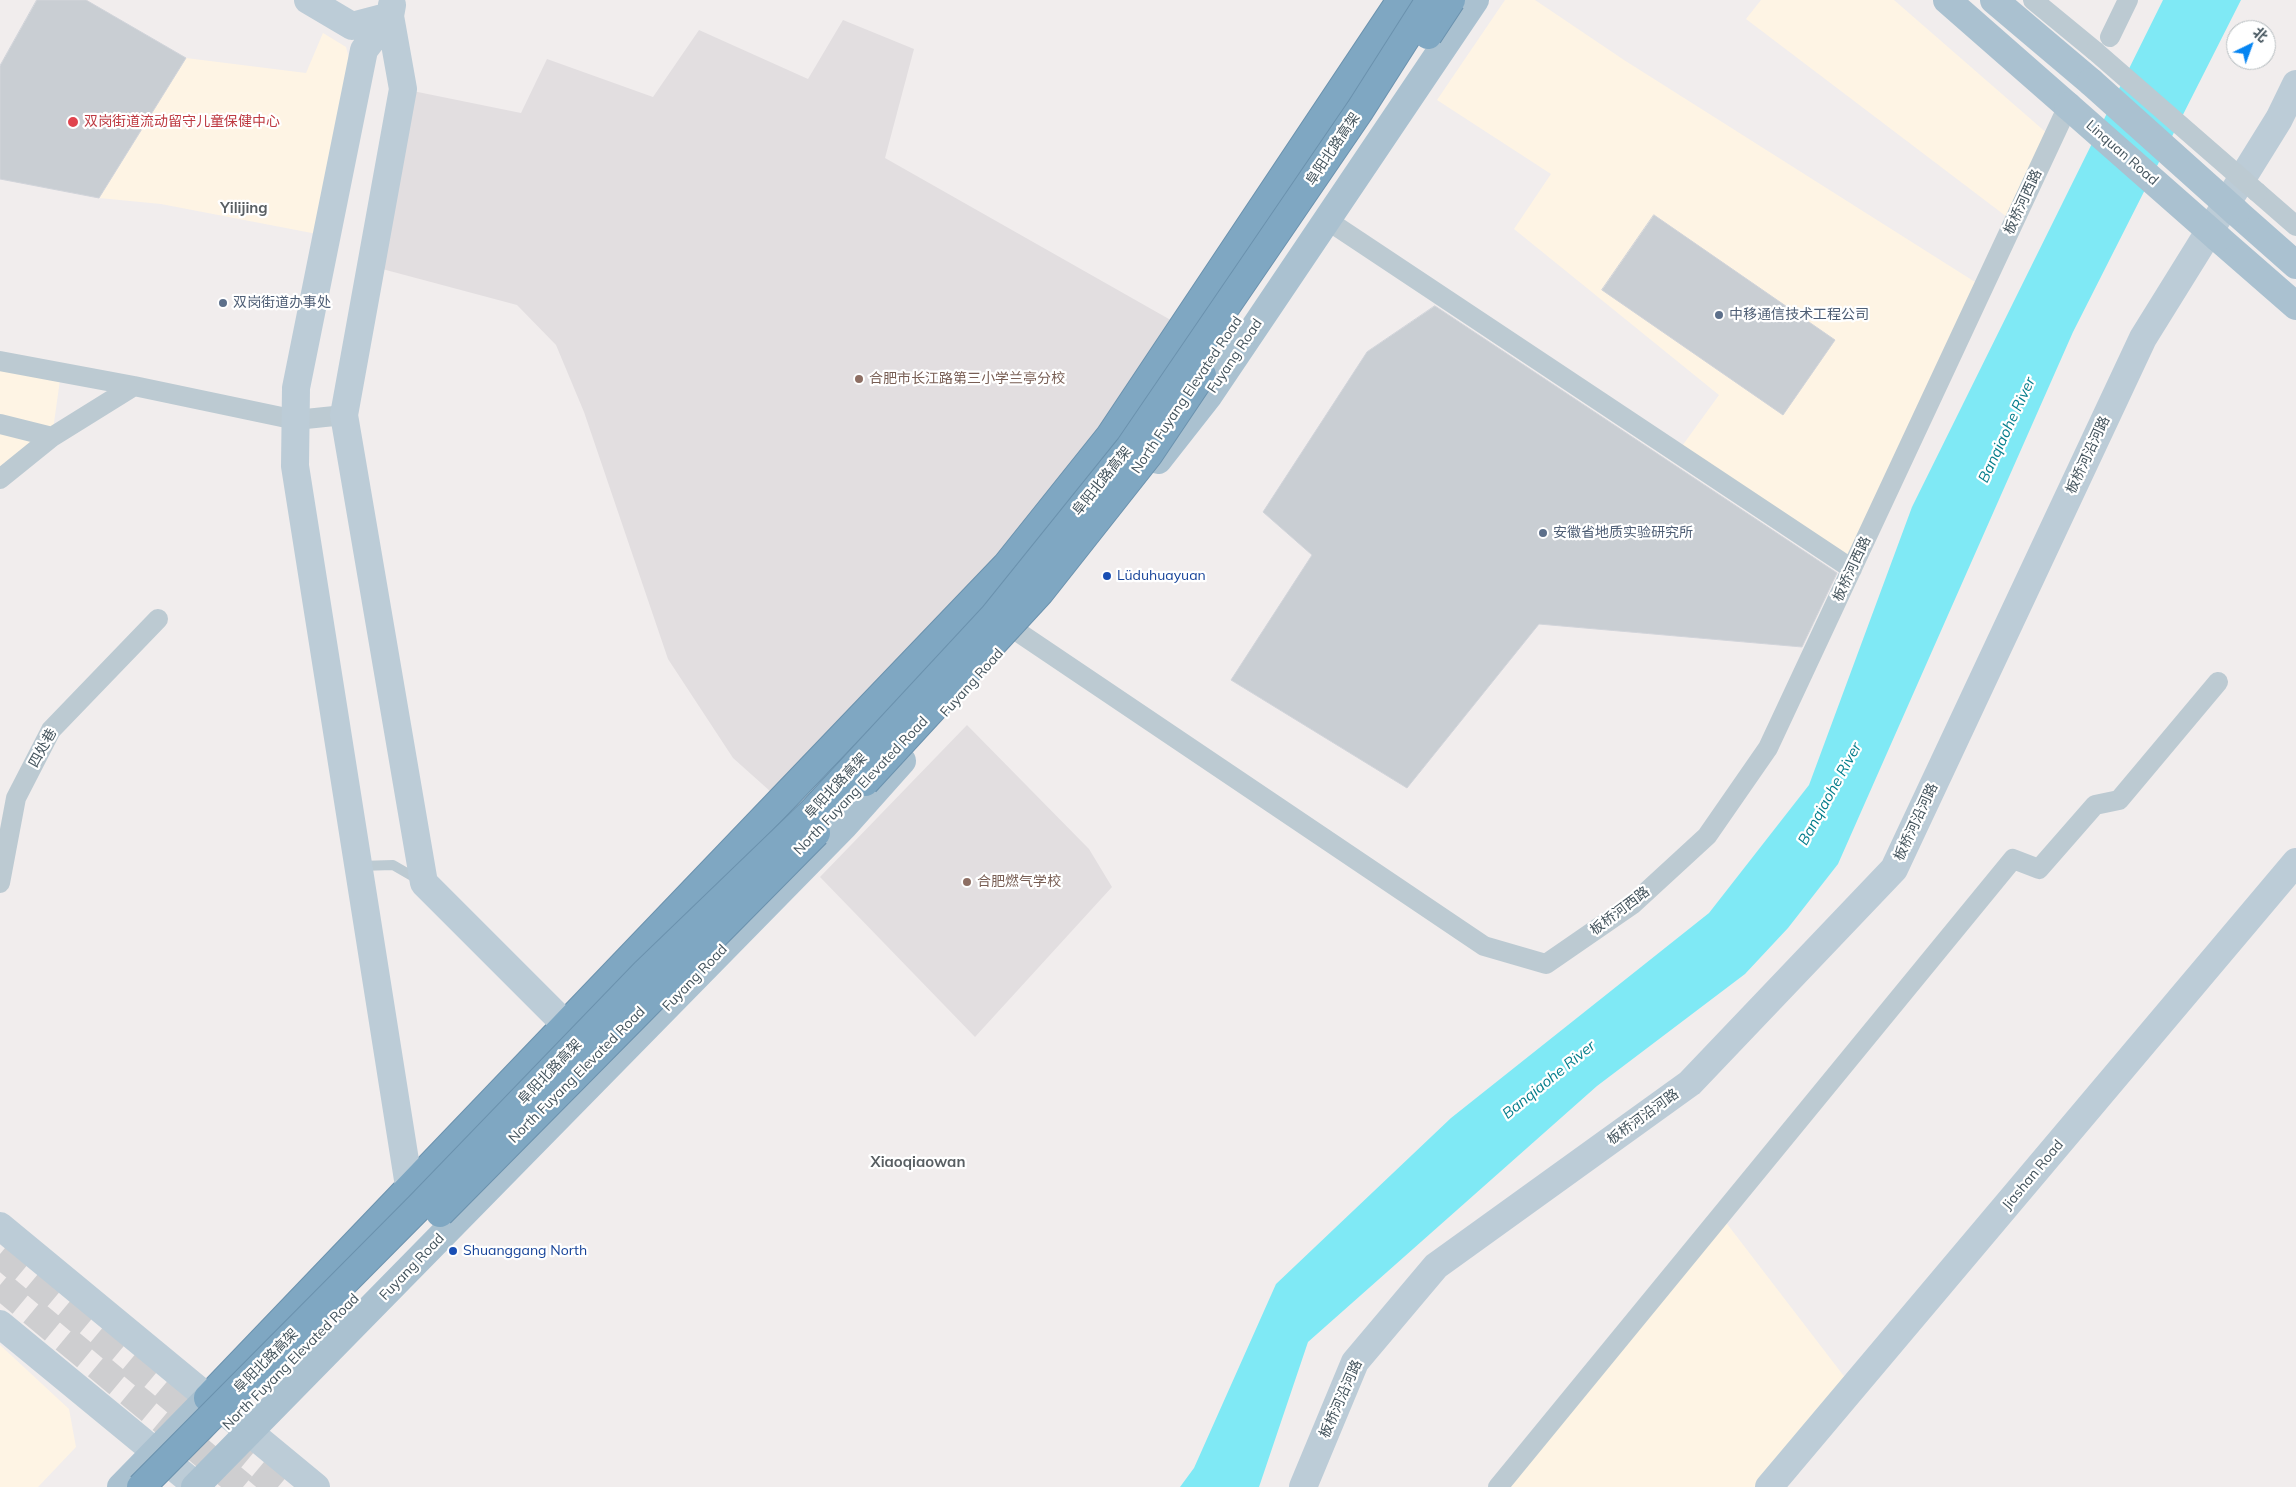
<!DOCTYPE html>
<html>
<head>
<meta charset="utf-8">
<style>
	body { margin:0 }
	#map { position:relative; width:2296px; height:1487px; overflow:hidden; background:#f1eded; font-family:Mulish,"Noto Sans SC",sans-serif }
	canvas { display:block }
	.north { position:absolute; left:2226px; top:20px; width:50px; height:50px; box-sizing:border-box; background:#fff; border:1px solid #b4bbbe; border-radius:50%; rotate:42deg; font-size:14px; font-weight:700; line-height:20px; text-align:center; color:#44545d }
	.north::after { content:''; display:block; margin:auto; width:18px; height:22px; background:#0685f2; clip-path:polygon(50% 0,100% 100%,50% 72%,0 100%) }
</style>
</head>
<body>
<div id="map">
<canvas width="2296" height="1487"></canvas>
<div class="north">北</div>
</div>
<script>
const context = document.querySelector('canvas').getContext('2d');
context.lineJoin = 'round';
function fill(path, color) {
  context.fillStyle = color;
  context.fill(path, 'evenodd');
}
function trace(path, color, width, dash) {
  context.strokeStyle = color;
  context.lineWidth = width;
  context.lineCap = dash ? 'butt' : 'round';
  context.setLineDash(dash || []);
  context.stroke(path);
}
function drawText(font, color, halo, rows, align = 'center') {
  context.font = font + ' Mulish,"Noto Sans SC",sans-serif';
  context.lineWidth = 4.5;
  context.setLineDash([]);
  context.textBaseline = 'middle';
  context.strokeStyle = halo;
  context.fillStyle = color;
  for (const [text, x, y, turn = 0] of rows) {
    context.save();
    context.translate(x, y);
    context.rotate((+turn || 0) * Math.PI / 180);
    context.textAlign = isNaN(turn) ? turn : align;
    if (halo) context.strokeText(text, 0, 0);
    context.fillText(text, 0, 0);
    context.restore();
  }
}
fill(new Path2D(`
	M 1505,0 L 1535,0 L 1624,60 L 1975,282 L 1852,569 L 1677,453 L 1719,395 L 1514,229 L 1551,174 L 1437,100 Z
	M 1761,0 L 1894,0 L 2049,135 L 2007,217 L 1746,19 Z
	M 323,33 L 346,47 L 350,63 L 317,234 L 161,204 L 99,198 L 186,58 L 306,73 Z
	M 0,369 L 60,380 L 52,437 L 0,479 Z
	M 1721,1216 L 1853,1388 L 1769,1487 L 1498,1487 Z
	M 0,1345 L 69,1409 L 76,1447 L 38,1487 L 0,1487 Z`), '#fef4e4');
fill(new Path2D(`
	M 843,20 L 914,49 L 885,158 L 1183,327 L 1110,436 L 780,800 L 733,758 L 668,659 L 584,412 L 556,345 L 517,305 L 371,266 L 403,89 L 521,113 L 547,59 L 653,97 L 699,30 L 808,79 Z
	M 967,725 L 1089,849 L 1112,887 L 975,1037 L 820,877 Z`), '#e2dee0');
fill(new Path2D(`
	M 2163,0 L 2241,0 L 2073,332 L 1838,864 L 1788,928 L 1745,974 L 1597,1086 L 1308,1342 L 1259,1487 L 1180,1487 L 1194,1468 L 1276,1284 L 1451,1118 L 1709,913 L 1809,785 L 1912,507 Z`), '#7fe9f5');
const building = new Path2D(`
	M 37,0 L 86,0 L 186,58 L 99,198 L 0,179 L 0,66 Z
	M 1654,215 L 1835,340 L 1783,415 L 1602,290 Z
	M 1435,306 L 1837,573 L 1802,647 L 1539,624 L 1407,788 L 1231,680 L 1312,555 L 1263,512 L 1367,352 Z`);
fill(building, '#c9ced3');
trace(building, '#d1d4da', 1);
trace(new Path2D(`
	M 0,1254 L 278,1487
	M 0,1285 L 243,1487`), '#ceced0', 28, [28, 14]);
const highway = new Path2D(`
	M 208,1398 L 1006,566 L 1110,436 L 1401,0`);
trace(highway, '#6b92ae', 30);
trace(new Path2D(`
	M 360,866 L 393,865 L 419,880`), '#bccad2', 10);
trace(new Path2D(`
	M 2033,0 L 2095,51
	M 2110,37 L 2128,0
	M 2257,192 L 2296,226
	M 1327,220 L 1852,569
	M 0,361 L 134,386
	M 0,424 L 52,437
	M 0,479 L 52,437 L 134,386 L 296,420 L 344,415
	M 1018,632 L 1484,946 L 1546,964 L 1633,904 L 1707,836 L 1768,748 L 2068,106
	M 0,883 L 16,798 L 51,730 L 158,619
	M 1498,1487 L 2013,859 L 2039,869 L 2095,805 L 2119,800 L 2218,682`), '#bccad2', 20);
trace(new Path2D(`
	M 308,0 L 352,26 L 390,16
	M 392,5 L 390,16 L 403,89 L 344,415 L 424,883 L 565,1024
	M 390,16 L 364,50 L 296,388 L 295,466 L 409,1186
	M 0,1226 L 316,1487
	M 0,1324 L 198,1487
	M 1303,1487 L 1355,1362 L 1436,1266 L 1690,1083 L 1894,869 L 2143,338 L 2279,119 L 2296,84
	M 1769,1487 L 2296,862`), '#bcccd7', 28);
trace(new Path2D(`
	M 1947,0 L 2068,106
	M 1994,0 L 2091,82
	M 2236,212 L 2296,265
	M 2218,238 L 2296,306
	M 1158,460 L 1209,395 L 1475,0
	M 121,1487 L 208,1398
	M 195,1487 L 844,826 L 902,761`), '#aac1d0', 28);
trace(highway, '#7fa7c2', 28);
const highwayBridge = new Path2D(`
	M 1428,35 L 1451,0
	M 865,782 L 1040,592 L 1149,454 L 1202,375
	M 440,1213 L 816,833
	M 141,1487 L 419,1207 L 646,972 L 814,810 L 994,616 L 1130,447 L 1360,110 L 1430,0`);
trace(highwayBridge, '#6b92ae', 30, []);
trace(new Path2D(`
	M 2095,51 L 2257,192`), '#bccad2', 20);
trace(new Path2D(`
	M 2091,82 L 2236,212
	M 2068,106 L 2218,238`), '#aac1d0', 28);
trace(highwayBridge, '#7fa7c2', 28);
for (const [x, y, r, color] of [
	[73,122,6,"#e0444e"],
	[223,303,5,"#5c6f8a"],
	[1719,315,5,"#5c6f8a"],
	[859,379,5,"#8d6e63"],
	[1543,533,5,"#5c6f8a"],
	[1107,576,5,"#1a4fb4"],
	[967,882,5,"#8d6e63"],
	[453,1251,5,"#1a4fb4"]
]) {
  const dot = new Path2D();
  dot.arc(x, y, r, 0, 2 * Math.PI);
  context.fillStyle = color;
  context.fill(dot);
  trace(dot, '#fff', 2);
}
drawText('14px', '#be3a42', '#fff', [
	["双岗街道流动留守儿童保健中心",84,122]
], 'left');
drawText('14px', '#44545d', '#fff', [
	["阜阳北路高架",1333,149,-56],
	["Linquan Road",2122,153,41],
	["板桥河西路",2023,202,-65],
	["Fuyang Road",1235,356,-56],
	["North Fuyang Elevated Road",1187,395,-56],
	["板桥河沿河路",2088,455,-65],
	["阜阳北路高架",1102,481,-51],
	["板桥河西路",1852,569,-65],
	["Fuyang Road",972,683,-48],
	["四处巷",43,748,-61],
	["阜阳北路高架",836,786,-47],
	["North Fuyang Elevated Road",861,786,-46],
	["板桥河沿河路",1916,822,-65],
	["板桥河西路",1620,911,-37],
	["Fuyang Road",695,978,-46],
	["阜阳北路高架",550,1072,-46],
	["North Fuyang Elevated Road",577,1075,-45],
	["板桥河沿河路",1643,1117,-36],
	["Jiashan Road",2033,1175,-50],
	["Fuyang Road",412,1267,-46],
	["阜阳北路高架",266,1361,-45],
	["North Fuyang Elevated Road",291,1362,-45],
	["板桥河沿河路",1341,1399,-66]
]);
drawText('14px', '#4e5e75', '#fff', [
	["双岗街道办事处",233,303],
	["中移通信技术工程公司",1729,315],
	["安徽省地质实验研究所",1553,533]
], 'left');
drawText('14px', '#785e54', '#fff', [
	["合肥市长江路第三小学兰亭分校",869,379],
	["合肥燃气学校",977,882]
], 'left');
drawText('14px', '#164399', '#fff', [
	["Lüduhuayuan",1117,576],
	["Shuanggang North",463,1251]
], 'left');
drawText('bold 15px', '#595f63', '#fff', [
	["Yilijing",244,208],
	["Xiaoqiaowan",918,1162]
]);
drawText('italic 15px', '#047d8b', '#fff', [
	["Banqiaohe River",2007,430,-65],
	["Banqiaohe River",1830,794,-61],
	["Banqiaohe River",1549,1080,-39]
]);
</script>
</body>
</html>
